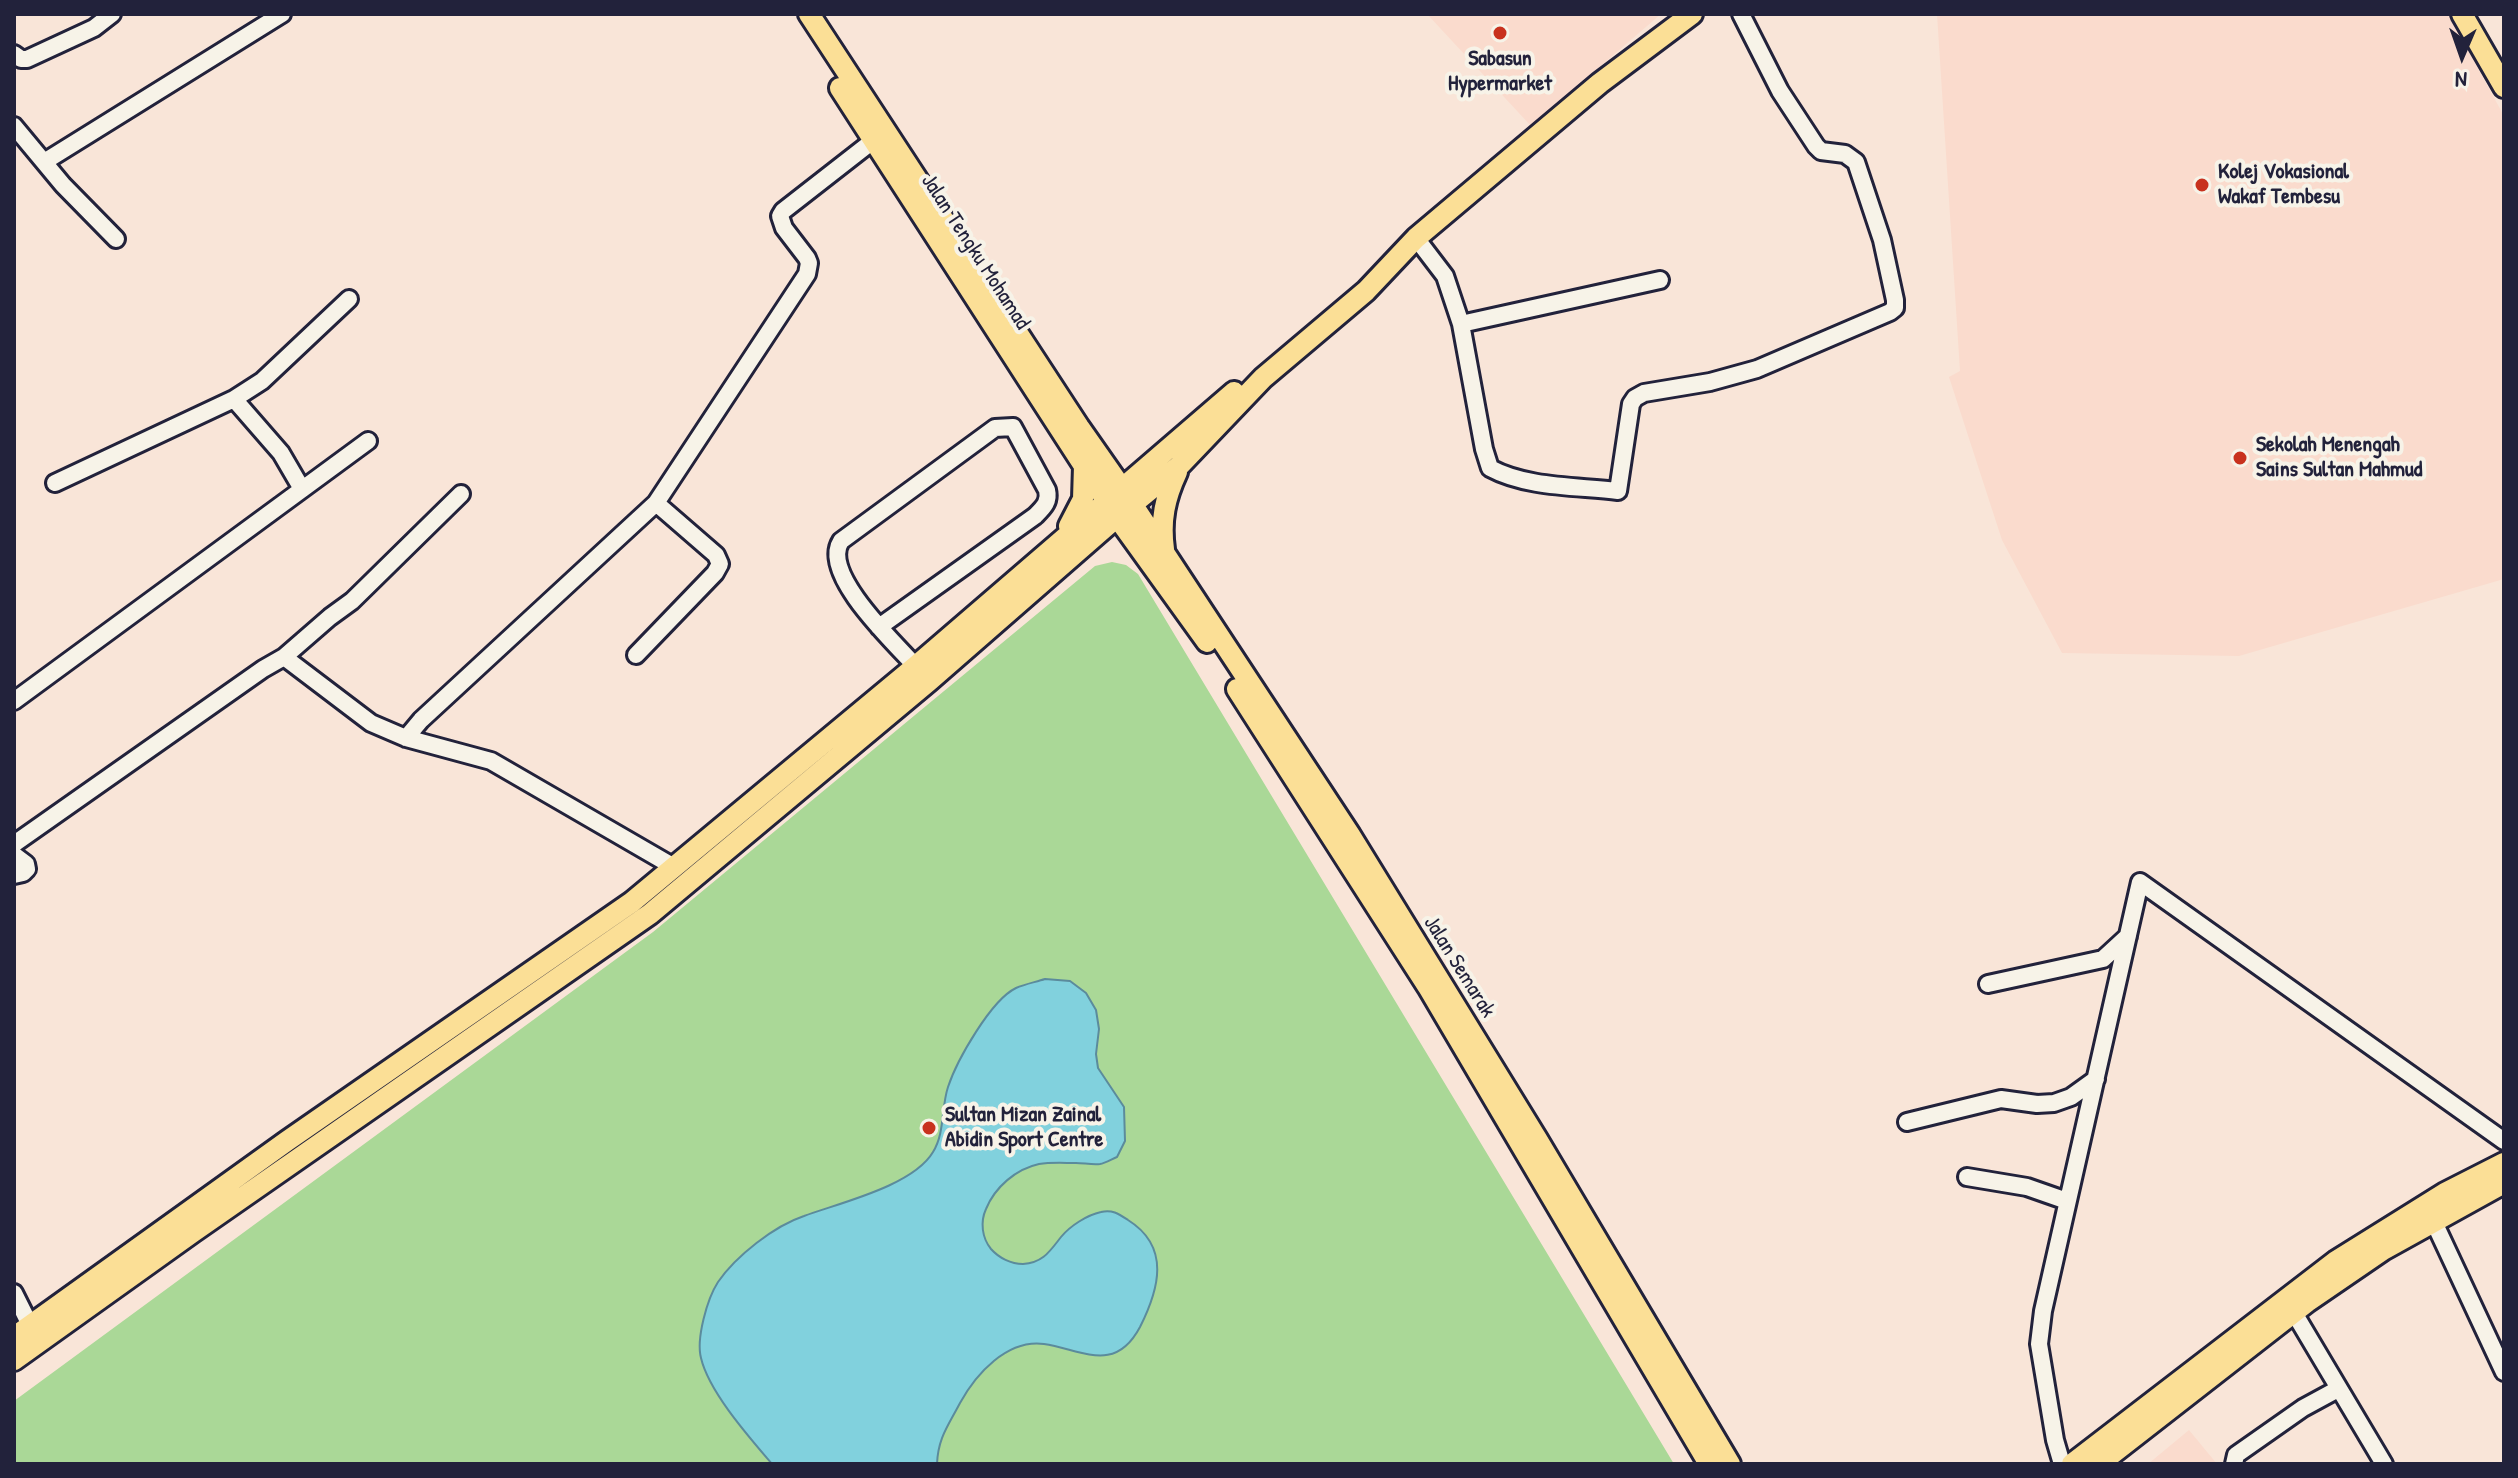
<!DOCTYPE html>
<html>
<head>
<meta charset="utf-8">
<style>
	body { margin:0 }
	#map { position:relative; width:2518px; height:1478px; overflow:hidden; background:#f9e5d8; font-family:"Patrick Hand",sans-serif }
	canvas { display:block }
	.frame { position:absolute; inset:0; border:16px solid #22223b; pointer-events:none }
	.north { position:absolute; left:2422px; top:16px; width:80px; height:80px; -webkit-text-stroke:6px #f7f3e8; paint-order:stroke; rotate:182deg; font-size:22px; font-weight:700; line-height:32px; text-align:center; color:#22223b }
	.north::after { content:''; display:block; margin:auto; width:28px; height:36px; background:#22223b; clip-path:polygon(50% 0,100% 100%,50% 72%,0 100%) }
</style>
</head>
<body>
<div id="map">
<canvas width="2518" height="1478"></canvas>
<div class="frame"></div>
<div class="north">N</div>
</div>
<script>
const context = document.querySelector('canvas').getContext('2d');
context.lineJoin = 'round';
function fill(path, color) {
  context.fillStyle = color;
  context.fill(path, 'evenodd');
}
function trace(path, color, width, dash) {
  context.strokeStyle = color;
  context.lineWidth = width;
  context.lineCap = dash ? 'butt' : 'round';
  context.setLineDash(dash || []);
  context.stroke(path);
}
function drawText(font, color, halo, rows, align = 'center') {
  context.font = font + ' "Patrick Hand",sans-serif';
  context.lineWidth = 8;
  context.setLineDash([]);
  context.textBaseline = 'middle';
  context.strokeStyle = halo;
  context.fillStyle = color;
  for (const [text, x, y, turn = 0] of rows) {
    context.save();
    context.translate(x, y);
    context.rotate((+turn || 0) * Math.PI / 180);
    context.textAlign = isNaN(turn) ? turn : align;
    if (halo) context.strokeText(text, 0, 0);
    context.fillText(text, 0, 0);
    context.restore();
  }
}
fill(new Path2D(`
	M 1427,14 L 1661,14 L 1531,126 Z
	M 1937,14 L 2448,14 L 2504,116 L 2504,579 L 2239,656 L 2062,653 L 2002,540 L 1949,377 L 1960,371 Z
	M 2189,1430 L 2217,1464 L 2148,1464 Z`), '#fadbcd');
fill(new Path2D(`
	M 1112,562 L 1126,565 L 1138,574 L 1674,1464 L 14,1464 L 14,1401 L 653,932 L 1095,566 Z`), '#aad897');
const water = new Path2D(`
	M 1045,979 L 1070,981 L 1086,993 L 1096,1010 L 1099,1029 L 1096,1054 L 1098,1068 L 1124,1107 L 1125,1141 L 1117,1157 C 1112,1159 1105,1163 1100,1164 C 1093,1165 1083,1163 1076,1163 C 1064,1163 1051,1162 1039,1164 C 1016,1169 995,1187 986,1209 C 980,1222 982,1238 991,1249 C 999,1258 1011,1264 1023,1264 C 1043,1263 1050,1251 1061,1237 C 1070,1226 1087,1215 1101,1212 C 1112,1209 1119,1214 1128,1220 C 1171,1247 1159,1289 1140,1327 C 1115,1374 1083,1350 1044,1344 C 1007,1339 976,1374 960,1403 C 948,1426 938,1438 937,1464 L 772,1464 C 749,1437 709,1392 701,1358 C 696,1339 707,1299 718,1282 C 736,1256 774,1226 804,1216 C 839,1203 913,1186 933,1152 C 945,1133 941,1108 948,1087 C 957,1060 991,1000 1016,988 C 1025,984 1036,982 1045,979 Z`);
fill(water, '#81d1dd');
trace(water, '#5b8b9c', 2);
const minor = new Path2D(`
	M 14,54 L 21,59 L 27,59 L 94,28 L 112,14
	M 14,126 L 63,185 L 116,239
	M 44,162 L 282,14
	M 1416,238 L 1445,276 L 1461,324 L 1484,449 L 1490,468 C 1527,488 1577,486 1618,491 L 1631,404 L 1635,398 L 1644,393 L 1710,382 L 1757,369 L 1890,312 L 1895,308 L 1895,300 L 1882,240 L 1856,162 L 1845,154 L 1821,151 L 1816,146 L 1780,91 L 1741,14
	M 1461,324 L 1660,280
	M 55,483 L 234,399
	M 302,489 L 281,453 L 234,399 L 262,381 L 349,299
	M 879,627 L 1035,516 C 1043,508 1050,502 1047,490 L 1013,427 L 995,428 L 841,541 C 819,575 901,649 923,674
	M 636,655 L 715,573 L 720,564 L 716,555 L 656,503
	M 284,657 L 330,617 L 352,601 L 461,494
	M 14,701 L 368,441
	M 406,738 L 421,720 L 656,503 L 807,274 L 809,263 L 807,258 L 784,228 L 780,216 L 783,211 L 874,140
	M 14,844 L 263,669 L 284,657 L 371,723 L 406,738 L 491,761 L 674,867
	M 14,855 L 26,864 L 27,869 L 23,873 L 14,875
	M 1988,984 L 2103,959 L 2128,936
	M 1907,1122 L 2001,1099 L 2037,1104 L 2054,1103 L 2071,1097 L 2096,1079
	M 1967,1177 L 2027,1187 L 2067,1201
	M 2433,1220 L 2504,1372
	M 14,1293 L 30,1325
	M 2293,1311 L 2384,1464
	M 2062,1464 L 2055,1440 L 2039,1344 L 2043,1311 L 2140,882 L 2504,1141
	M 2234,1464 L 2236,1455 L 2303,1408 L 2338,1389`);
const major = new Path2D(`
	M 809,14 L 1079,427 L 1121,487 L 1350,835 L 1537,1139 L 1730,1464
	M 2462,14 L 2504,87
	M 840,88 L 1117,517 L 1207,642
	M 1069,526 L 1083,499 L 1084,466
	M 1164,549 C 1160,520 1165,498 1177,472
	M 1237,689 L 1428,987 L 1709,1464
	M 14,1337 L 287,1141 L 632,902 L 916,666 L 1234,392
	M 14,1360 L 193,1232 L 650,914 L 929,681 L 1117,517 L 1179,466 L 1263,378 L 1366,291 L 1416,238 L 1600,83 L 1692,14
	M 2072,1464 L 2336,1261 L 2445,1193 L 2504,1163
	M 2099,1464 L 2307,1302 L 2383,1250 L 2504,1183`);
trace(minor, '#22223b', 22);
trace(major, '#22223b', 26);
trace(minor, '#f7f3e8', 16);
trace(major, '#fbdf96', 20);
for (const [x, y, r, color] of [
	[1500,33,8,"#c8321e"],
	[2202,185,8,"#c8321e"],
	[2240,458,8,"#c8321e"],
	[929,1128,8,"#c8321e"]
]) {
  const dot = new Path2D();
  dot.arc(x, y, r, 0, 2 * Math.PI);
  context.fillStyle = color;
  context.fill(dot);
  trace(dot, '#f7f3e8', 3);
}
drawText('bold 22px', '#22223b', '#f7f3e8', [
	["Sabasun",1500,59,"center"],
	["Hypermarket",1500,84,"center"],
	["Kolej Vokasional",2218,172],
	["Wakaf Tembesu",2218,197],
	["Sekolah Menengah",2256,445],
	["Sains Sultan Mahmud",2256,470],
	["Sultan Mizan Zainal",945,1115],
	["Abidin Sport Centre",945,1140]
], 'left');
drawText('22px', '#22223b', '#f7f3e8', [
	["Jalan Tengku Mohamad",975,252,57],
	["Jalan Semarak",1459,967,58]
]);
</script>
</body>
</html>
